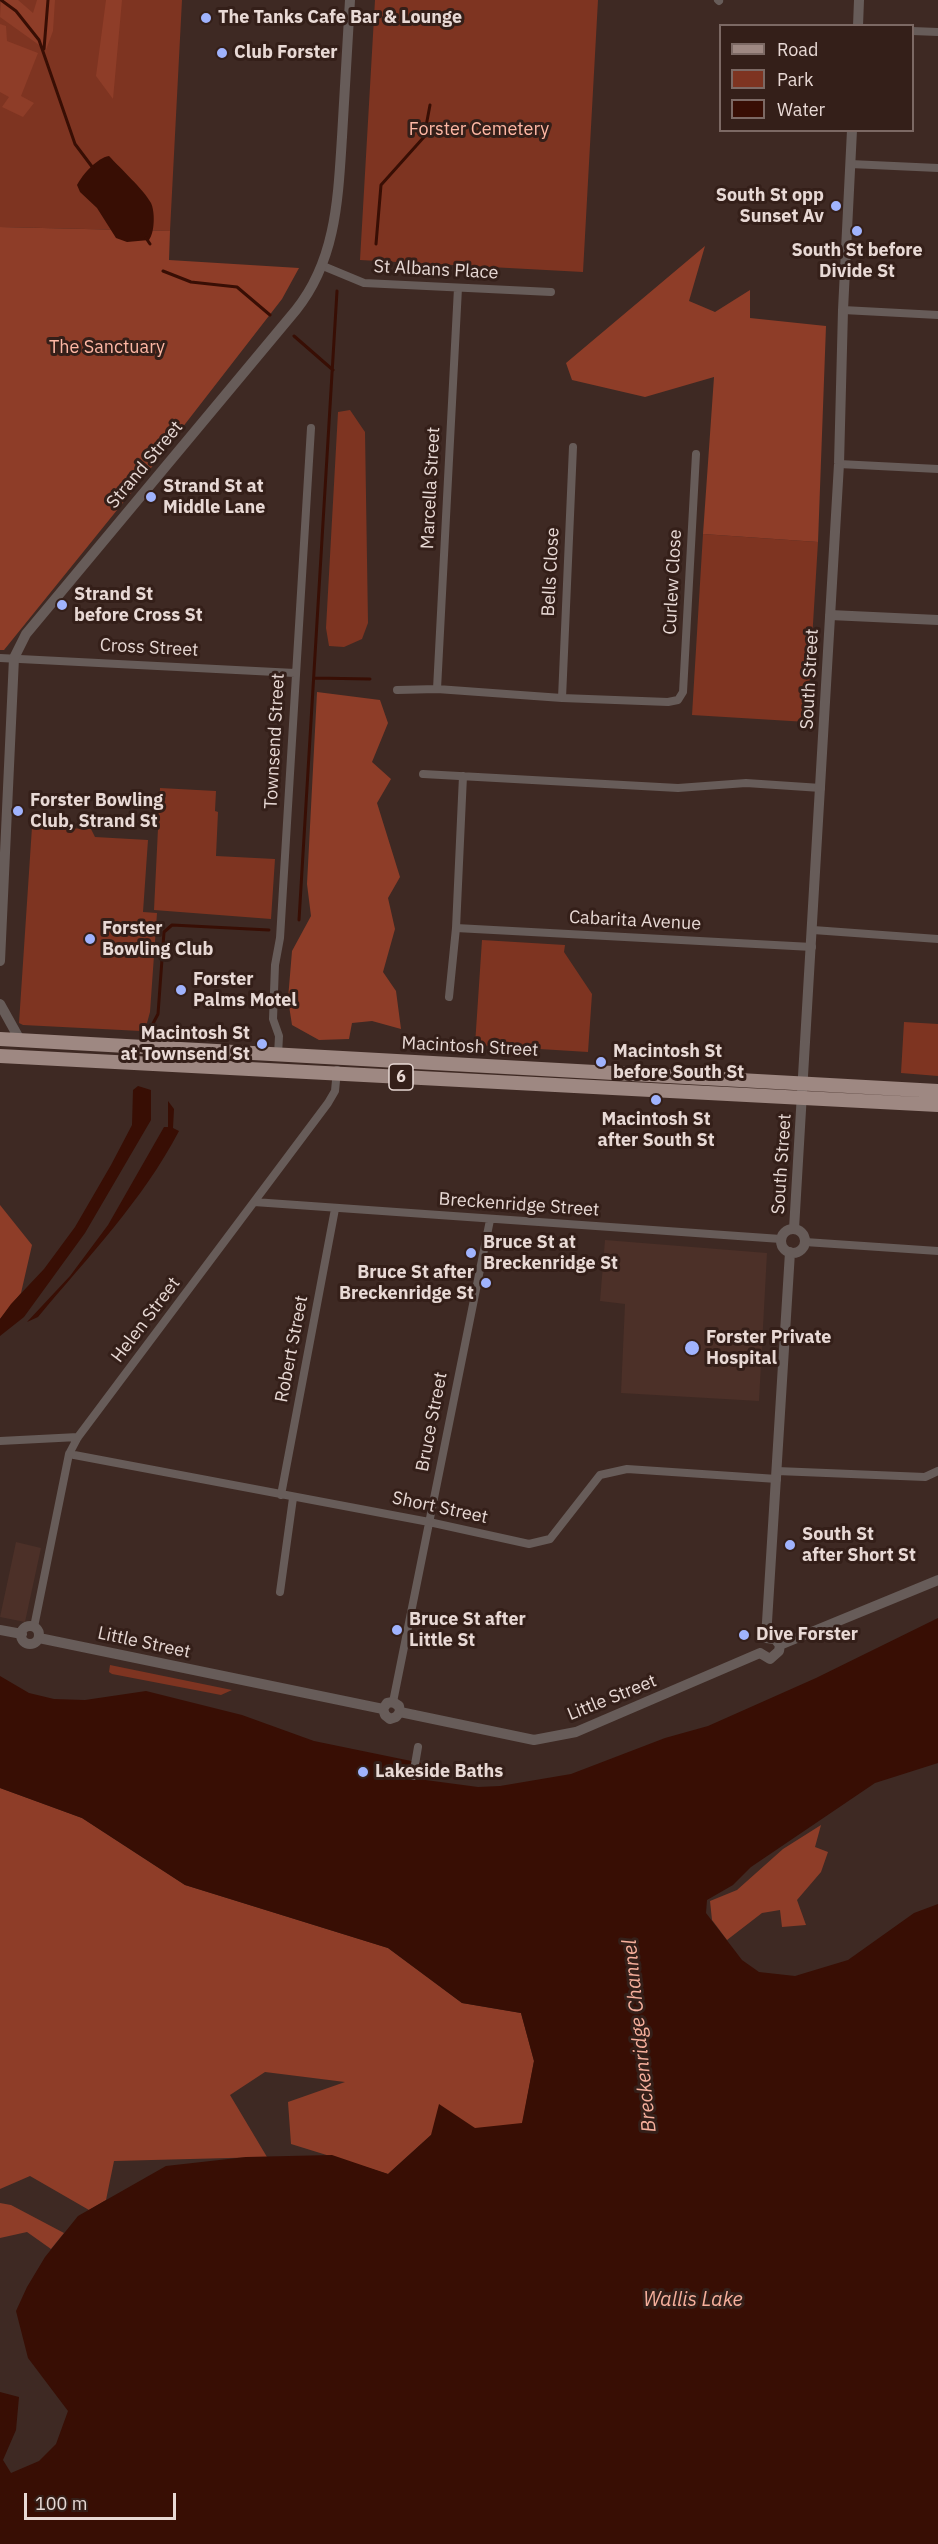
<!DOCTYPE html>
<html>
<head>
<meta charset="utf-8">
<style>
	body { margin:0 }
	#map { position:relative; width:938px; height:2544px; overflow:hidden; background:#3e2923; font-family:"IBM Plex Sans",sans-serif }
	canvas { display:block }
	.legend { position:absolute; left:719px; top:24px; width:195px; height:108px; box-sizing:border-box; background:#341f19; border:2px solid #7c6964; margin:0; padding:8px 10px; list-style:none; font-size:18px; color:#e8d9d5 }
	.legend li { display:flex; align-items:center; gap:12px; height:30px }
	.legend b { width:30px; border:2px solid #7c6964 }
	.scale { position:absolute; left:24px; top:2493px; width:152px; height:27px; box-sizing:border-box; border:3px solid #e8d9d5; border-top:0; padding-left:8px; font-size:18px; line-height:21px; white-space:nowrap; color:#e8d9d5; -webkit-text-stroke:4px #341f19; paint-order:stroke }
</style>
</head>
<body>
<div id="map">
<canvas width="938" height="2544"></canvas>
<ul class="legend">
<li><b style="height:8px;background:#9e8882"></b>Road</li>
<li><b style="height:16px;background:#7e3421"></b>Park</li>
<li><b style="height:16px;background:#380e04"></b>Water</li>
</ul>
<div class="scale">100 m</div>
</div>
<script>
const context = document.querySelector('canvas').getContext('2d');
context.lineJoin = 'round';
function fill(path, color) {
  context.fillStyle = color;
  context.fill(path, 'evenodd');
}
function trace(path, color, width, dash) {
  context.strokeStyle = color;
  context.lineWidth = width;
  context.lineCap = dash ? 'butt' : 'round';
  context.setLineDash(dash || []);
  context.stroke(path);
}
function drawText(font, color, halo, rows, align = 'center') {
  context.font = font + ' "IBM Plex Sans",sans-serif';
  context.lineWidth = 6;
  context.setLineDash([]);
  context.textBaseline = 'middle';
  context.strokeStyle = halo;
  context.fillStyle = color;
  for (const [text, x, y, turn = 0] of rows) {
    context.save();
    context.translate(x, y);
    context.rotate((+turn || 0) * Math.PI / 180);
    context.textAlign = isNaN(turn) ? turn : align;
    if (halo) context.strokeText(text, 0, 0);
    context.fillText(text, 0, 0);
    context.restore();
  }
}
fill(new Path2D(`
	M 605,1240 L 767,1253 L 759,1401 L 621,1393 L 625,1304 L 600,1301 Z
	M 16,1542 L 41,1548 L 25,1622 L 0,1617 Z`), '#4c3028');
fill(new Path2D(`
	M 0,0 L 182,0 L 170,231 L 0,227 Z
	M 375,0 L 598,0 L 583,272 L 360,260 Z
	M 350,410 L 365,432 L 368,623 L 362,639 L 344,647 L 329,646 L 326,628 L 338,412 Z
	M 703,534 L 818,542 L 807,722 L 692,715 Z
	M 160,788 L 216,791 L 215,811 L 218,812 L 216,856 L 275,859 L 271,919 L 154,910 Z
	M 32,827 L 91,829 L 95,837 L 148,840 L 143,912 L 157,913 L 150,1012 L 147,1023 L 141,1031 L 23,1025 L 19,1023 Z
	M 482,940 L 565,945 L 564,952 L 592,994 L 588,1052 L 475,1045 Z
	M 904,1022 L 938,1024 L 938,1076 L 901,1073 Z
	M 110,1665 L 232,1690 L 221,1695 L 112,1674 L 109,1672 Z`), '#7e3421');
fill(new Path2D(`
	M 1,0 L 18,0 L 33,13 L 37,0 L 55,0 L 53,31 L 46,50 L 0,17 Z
	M 106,0 L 122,0 L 113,99 L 96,76 Z
	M 0,24 L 6,26 L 7,41 L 38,53 L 21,96 L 34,103 L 23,117 L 2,107 L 9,97 L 0,92 Z
	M 0,227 L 170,231 L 169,260 L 299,268 L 282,299 L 151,468 L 4,650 L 0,650 Z
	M 705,246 L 689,301 L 715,312 L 750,290 L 750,318 L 826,326 L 818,542 L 703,534 L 714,377 L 645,397 L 572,380 L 566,363 Z
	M 317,692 L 380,700 L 388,723 L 372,762 L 391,779 L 377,803 L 400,877 L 388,898 L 395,929 L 383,972 L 396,991 L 401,1029 L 372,1021 L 352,1023 L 349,1039 L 319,1040 L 292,1025 L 288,999 L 292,951 L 311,916 L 307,884 Z
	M 0,1205 L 32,1245 L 21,1293 L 0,1319 Z
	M 0,1788 L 82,1818 L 185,1885 L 388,1948 L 462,2003 L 521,2013 L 534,2061 L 522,2126 L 431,2135 L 388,2174 L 291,2144 L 288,2102 L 345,2082 L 265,2072 L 230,2095 L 267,2157 L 114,2161 L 106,2200 L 89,2210 L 30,2176 L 0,2189 Z
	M 821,1825 L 815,1847 L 828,1852 L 821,1872 L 797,1900 L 806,1925 L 782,1927 L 780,1910 L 762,1913 L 727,1940 L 712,1920 L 710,1901 L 737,1890 L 783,1849 Z
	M 0,2203 L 11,2205 L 64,2233 L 51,2249 L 27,2232 L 0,2238 Z`), '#8e3d28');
fill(new Path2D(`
	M 109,156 C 120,168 144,190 151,203 C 155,211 155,232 149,240 L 127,242 L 116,238 L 97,208 L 80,192 L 77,185 C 83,174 97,158 109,156 Z
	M 138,1086 L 151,1090 L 151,1120 L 85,1233 L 24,1317 L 0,1336 L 0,1319 L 11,1304 L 44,1269 L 75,1227 L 111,1165 L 132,1125 L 133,1090 Z
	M 168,1101 L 174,1109 L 173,1128 L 179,1131 C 143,1200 88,1257 38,1317 L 27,1322 L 70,1276 L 108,1225 L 164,1127 L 168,1127 Z
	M 938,1618 L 938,1763 L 875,1783 L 751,1867 L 733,1885 L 707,1900 L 706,1913 L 742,1960 L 759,1972 L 795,1976 L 848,1960 L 914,1913 L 938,1904 L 938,2544 L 0,2544 L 0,2392 L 19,2397 L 16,2430 L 3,2460 L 11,2473 L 39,2461 L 56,2444 L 68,2411 L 28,2358 L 16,2311 L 27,2287 L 45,2257 L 78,2216 L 166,2166 L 246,2157 L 332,2155 L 388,2174 L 431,2135 L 439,2104 L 475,2128 L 522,2123 L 534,2061 L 521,2013 L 462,2003 L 388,1948 L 185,1885 L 82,1818 L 0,1788 L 0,1676 L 29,1693 L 54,1699 L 85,1700 L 146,1691 L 242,1715 L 314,1741 L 421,1763 L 418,1779 L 478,1787 L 500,1786 L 571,1774 L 665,1738 L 708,1726 L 816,1678 Z`), '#380e04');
trace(new Path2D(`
	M 1,0 L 16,11 L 39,40 L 75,144 L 93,168
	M 44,49 L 48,0
	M 146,238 L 150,244
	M 376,244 L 381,185 L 424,137 L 430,105
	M 163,271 L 191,282 L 237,287 L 270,315
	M 294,336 L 333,370
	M 314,678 L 370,679
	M 299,920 L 337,291
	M 149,1031 L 158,1014 L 164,932 L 172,925 L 269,930`), '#380e04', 3);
trace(new Path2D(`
	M 718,0 L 719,1
	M 912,31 L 938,32
	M 850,164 L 938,168
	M 323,266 L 364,283 L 551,292
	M 843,310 L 938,315
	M 839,464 L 938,469
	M 0,658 L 295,673
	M 437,689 L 458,288
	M 397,690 L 437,689 L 562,698 L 668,702 L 678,700 L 683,692 L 696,454
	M 562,698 L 573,447
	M 423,774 L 678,788 L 746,783 L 821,788
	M 456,928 L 812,947
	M 813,930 L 938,939
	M 449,997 L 456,928 L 463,776
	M 278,1055 L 279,1036 L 273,1019 L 275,965 L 280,938 L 311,428
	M 254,1202 L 781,1239
	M 805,1242 L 938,1251
	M 0,1441 L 78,1437
	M 69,1454 L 429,1522 L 529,1544 L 550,1539 L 600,1475 L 627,1469 L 777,1479
	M 777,1471 L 925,1477 L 938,1471
	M 281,1495 L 335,1209
	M 280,1592 L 293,1498
	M 34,1627 L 69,1454 L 78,1437 L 328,1103 L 335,1091 L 337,1070
	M 393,1702 L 490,1220
	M 413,1776 L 418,1747`), '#675c59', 8);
trace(new Path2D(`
	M 858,26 L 859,0
	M 830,615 L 938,620
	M 0,961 L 14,658 L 26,634 L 296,310 C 336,260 338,199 342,137 C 345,91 347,46 350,0
	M 0,1004 L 20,1040
	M 794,1229 L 839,464 L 843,310 L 852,130
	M781 1241a12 12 0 1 1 24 0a12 12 0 1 1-24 0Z
	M21 1635a9 9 0 1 1 18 0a9 9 0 1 1-18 0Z
	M 0,1630 L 22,1634
	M 39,1638 L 383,1709
	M 766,1638 L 790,1252
	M 780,1645 L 938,1580
	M 760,1653 L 770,1659 L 779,1651 L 780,1645 L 775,1639 L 766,1638
	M 383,1709 L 387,1703 L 393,1702 L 399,1706 L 400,1712
	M 383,1709 L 385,1715 L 390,1719 L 396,1717 L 400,1712
	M 400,1712 L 534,1740 L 576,1732 L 760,1653`), '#675c59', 10);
trace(new Path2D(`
	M 0,1039 L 938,1091
	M 0,1056 L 938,1105`), '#9e8882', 14);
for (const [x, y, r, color] of [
	[206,18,6,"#a0b3fd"],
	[222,53,6,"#a0b3fd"],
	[836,206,6,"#a0b3fd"],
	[857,231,6,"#a0b3fd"],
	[151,497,6,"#a0b3fd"],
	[62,605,6,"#a0b3fd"],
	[18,811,6,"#a0b3fd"],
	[90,939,6,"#a0b3fd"],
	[181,990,6,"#a0b3fd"],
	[262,1044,6,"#a0b3fd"],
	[601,1062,6,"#a0b3fd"],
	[656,1100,6,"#a0b3fd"],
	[471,1253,6,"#a0b3fd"],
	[486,1283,6,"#a0b3fd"],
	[692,1348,8,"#a0b3fd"],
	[790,1545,6,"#a0b3fd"],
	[397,1630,6,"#a0b3fd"],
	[744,1635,6,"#a0b3fd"],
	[363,1772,6,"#a0b3fd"]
]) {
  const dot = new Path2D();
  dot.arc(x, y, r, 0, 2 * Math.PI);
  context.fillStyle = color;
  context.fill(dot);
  trace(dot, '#341f19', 2);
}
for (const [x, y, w] of [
	[401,1077,24]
]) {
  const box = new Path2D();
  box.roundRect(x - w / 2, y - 13, w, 26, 4.5);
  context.fillStyle = '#341f19';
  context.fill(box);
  trace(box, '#e8d9d5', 1.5);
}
drawText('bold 16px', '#e8d9d5', null, [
	["6",401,1077]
]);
drawText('bold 18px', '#e8d9d5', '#341f19', [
	["The Tanks Cafe Bar & Lounge",218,18],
	["Club Forster",234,53],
	["South St opp",824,196,"right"],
	["Sunset Av",824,217,"right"],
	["South St before",857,251,"center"],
	["Divide St",857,272,"center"],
	["Strand St at",163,487],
	["Middle Lane",163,508],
	["Strand St",74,595],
	["before Cross St",74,616],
	["Forster Bowling",30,801],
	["Club, Strand St",30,822],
	["Forster",102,929],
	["Bowling Club",102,950],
	["Forster",193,980],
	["Palms Motel",193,1001],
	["Macintosh St",250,1034,"right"],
	["at Townsend St",250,1055,"right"],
	["Macintosh St",613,1052],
	["before South St",613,1073],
	["Macintosh St",656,1120,"center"],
	["after South St",656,1141,"center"],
	["Bruce St at",483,1243],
	["Breckenridge St",483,1264],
	["Bruce St after",474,1273,"right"],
	["Breckenridge St",474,1294,"right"],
	["Forster Private",706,1338],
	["Hospital",706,1359],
	["South St",802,1535],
	["after Short St",802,1556],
	["Bruce St after",409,1620],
	["Little St",409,1641],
	["Dive Forster",756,1635],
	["Lakeside Baths",375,1772]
], 'left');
drawText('18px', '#ffb8a5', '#341f19', [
	["Forster Cemetery",479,130],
	["The Sanctuary",107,348]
]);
drawText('18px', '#e8d9d5', '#341f19', [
	["St Albans Place",436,270,3],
	["Strand Street",145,465,-50],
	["Marcella Street",431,488,-87],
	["Bells Close",551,572,-87],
	["Curlew Close",673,582,-87],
	["Cross Street",149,648,3],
	["South Street",810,679,-87],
	["Townsend Street",275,741,-87],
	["Cabarita Avenue",635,921,3],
	["Macintosh Street",470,1047,3],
	["South Street",782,1164,-86],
	["Breckenridge Street",519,1205,4],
	["Helen Street",146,1320,-53],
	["Robert Street",292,1349,-79],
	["Bruce Street",432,1422,-79],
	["Short Street",440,1508,12],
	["Little Street",144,1643,12],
	["Little Street",612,1698,-22]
]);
drawText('italic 20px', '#f6af9c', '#341f19', [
	["Breckenridge Channel",640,2036,-96],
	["Wallis Lake",693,2300]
]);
</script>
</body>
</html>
